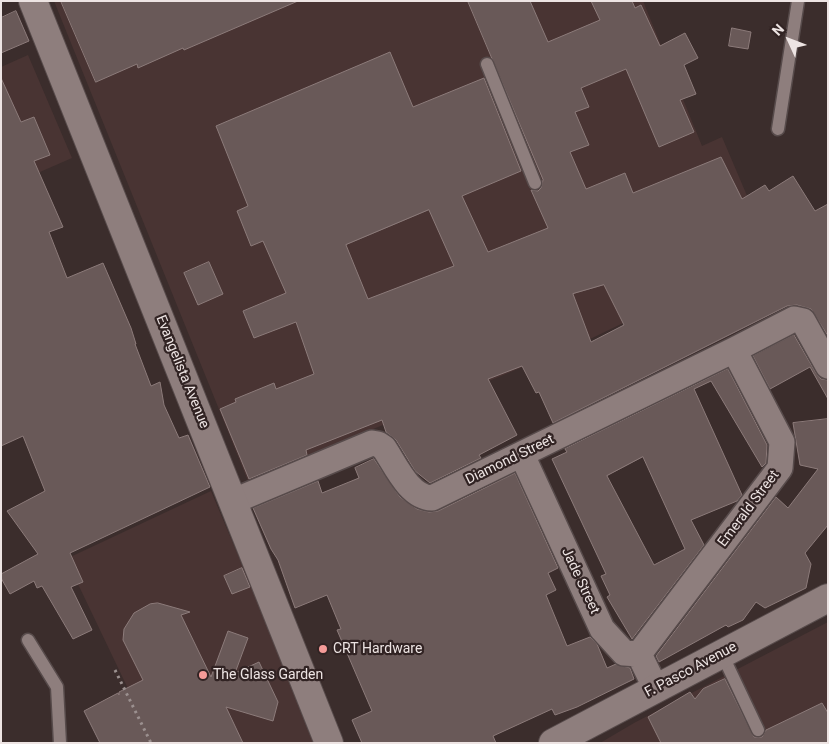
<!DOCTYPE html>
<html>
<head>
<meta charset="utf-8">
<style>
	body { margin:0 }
	#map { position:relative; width:829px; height:744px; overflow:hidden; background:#3b2d2c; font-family:Roboto,sans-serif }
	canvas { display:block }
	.frame { position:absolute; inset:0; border:2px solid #ede4e3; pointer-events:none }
	.north { position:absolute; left:764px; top:15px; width:50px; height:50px; -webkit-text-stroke:4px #312323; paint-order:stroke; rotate:313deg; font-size:14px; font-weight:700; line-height:20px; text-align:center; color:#ede4e3 }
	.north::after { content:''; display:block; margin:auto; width:18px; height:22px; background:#ede4e3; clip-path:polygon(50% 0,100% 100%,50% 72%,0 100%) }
</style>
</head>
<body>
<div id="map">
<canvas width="829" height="744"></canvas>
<div class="frame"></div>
<div class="north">N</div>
</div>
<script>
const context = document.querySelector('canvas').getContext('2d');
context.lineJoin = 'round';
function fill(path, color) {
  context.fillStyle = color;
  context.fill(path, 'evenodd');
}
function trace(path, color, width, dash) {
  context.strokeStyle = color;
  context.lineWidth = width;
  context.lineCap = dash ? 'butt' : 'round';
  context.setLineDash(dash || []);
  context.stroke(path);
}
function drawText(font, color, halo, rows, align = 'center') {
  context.font = font + ' Roboto,sans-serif';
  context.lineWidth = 4.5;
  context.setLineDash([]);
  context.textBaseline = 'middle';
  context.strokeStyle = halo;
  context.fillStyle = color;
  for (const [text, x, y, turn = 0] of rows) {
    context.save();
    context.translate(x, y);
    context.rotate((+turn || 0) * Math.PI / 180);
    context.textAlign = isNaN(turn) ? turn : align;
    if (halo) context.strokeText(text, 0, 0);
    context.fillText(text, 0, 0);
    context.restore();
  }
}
fill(new Path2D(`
	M 54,1 L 643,1 L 702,146 L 722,137 L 771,252 L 590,339 L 248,481 Z
	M 28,55 L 72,158 L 1,189 L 1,67 Z
	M 211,491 L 275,643 L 315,743 L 154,743 L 66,559 Z
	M 828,622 L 828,743 L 600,743 L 634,723 Z`), '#493433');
const building = new Path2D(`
	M 61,1 L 298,1 L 184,50 L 183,48 L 138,68 L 137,64 L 96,82 Z
	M 468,1 L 530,1 L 548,42 L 600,20 L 591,1 L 632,1 L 635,8 L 641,5 L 660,46 L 685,33 L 698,58 L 684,65 L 696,94 L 680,100 L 694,132 L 659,147 L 626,69 L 581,88 L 589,107 L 575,112 L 589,145 L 570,152 L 586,189 L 625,173 L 633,193 L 721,157 L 742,199 L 765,185 L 769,191 L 793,176 L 815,211 L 828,204 L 828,336 L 811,309 L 797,305 L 787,306 L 553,423 L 539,392 L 536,393 L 522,366 L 488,379 L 517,435 L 479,455 L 481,458 L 430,483 L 415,471 L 396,440 L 386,432 L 382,420 L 306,450 L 307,455 L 249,479 L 220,409 L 236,402 L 235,399 L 274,383 L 276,389 L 314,374 L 296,322 L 254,338 L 243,311 L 286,293 L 263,241 L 251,246 L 237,211 L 248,206 L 216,126 L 390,52 L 413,107 L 484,78 L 521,171 L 462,196 L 488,252 L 548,228 L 531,190 L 538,191 L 541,188 L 543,180 ZM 429,210 L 454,266 L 368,299 L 346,245 ZM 604,285 L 624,325 L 591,342 L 573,294 Z
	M 16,11 L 29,41 L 1,53 L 1,18 Z
	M 732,28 L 751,32 L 748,49 L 729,46 Z
	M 1,78 L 21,122 L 34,117 L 50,155 L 34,161 L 63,227 L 49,232 L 67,278 L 103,263 L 131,328 L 136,344 L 135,344 L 151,386 L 160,382 L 164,405 L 179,438 L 188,435 L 210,487 L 70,553 L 83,582 L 71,587 L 92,630 L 73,639 L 42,586 L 37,588 L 34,581 L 10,594 L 1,578 L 1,574 L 38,554 L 7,511 L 45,491 L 23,436 L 1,446 Z
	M 209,262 L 223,294 L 198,305 L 184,273 Z
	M 794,335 L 816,373 L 821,379 L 828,380 L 828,399 L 810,367 L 770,389 L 753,356 Z
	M 728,369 L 767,445 L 766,463 L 762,467 L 711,381 L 694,389 L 742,495 L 737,501 L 691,520 L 704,545 L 632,639 L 607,597 L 610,595 L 601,576 L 606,574 L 552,459 L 567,452 L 565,449 ZM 643,457 L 685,549 L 654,565 L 607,476 Z
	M 828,419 L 828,525 L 805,553 L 811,564 L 806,588 L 765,608 L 756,602 L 743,620 L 728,627 L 726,625 L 659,662 L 656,656 L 776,497 L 788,508 L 818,469 L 800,465 L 793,423 Z
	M 374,459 L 400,497 L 417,509 L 429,512 L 438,511 L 515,473 L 558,568 L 548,573 L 556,590 L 546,595 L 567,646 L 590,637 L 597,644 L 607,668 L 616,664 L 630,668 L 634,679 L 577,707 L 555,715 L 552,709 L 493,736 L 496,743 L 362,743 L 352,720 L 372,711 L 337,630 L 341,629 L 327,595 L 295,608 L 278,560 L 271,549 L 253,508 L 318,481 L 322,493 L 359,478 L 355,468 Z
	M 242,568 L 250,587 L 232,594 L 224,576 Z
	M 158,603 L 190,612 L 181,615 L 211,677 L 228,631 L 248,638 L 235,673 L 259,662 L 278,702 L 273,721 L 226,707 L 243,743 L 100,743 L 84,711 L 118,693 L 119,695 L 119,692 L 143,680 L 123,640 L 124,629 L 134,613 L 150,604 Z
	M 725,679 L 754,737 L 762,737 L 766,730 L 822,703 L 828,713 L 828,743 L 661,743 L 648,717 L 690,692 L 695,699 L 703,689 Z`);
fill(building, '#695958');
trace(building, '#8c7b7a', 1);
const service = new Path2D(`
	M 487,64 L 535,183
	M 778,129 L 798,1
	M 28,640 L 57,687 L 60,743
	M 722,654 L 758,730`);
const minor = new Path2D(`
	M 522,455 L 602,629 L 624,653 L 639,654 L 656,689
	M 234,501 L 372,443 L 378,444 L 384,448 C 396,466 409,497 432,498 L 734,350 L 794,319 L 803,321 L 828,366
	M 639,654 L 780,468 L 782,442 L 734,350`);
const tertiary = new Path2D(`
	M 33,1 L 329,743
	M 553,743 L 828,598`);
trace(service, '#574b4b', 15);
trace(minor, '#574b4b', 28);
trace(tertiary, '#574b4b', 30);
trace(new Path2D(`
	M 115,670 L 151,743`), '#9b908f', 3, [2.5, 4]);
trace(service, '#8e7e7d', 12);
trace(minor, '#8e7e7d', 25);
trace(tertiary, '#8e7e7d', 28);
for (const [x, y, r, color] of [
	[323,649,5,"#f59b98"],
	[203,675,5,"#f59b98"]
]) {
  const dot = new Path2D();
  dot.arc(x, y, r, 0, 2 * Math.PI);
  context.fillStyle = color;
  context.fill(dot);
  trace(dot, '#312323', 2);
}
drawText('14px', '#ede4e3', '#312323', [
	["Evangelista Avenue",182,372,68],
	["Diamond Street",510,460,-26],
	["Emerald Street",749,509,-53],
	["Jade Street",580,581,65],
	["F. Pasco Avenue",691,670,-28]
]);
drawText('14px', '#ede4e3', '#312323', [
	["CRT Hardware",333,649],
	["The Glass Garden",213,675]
], 'left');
</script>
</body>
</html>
